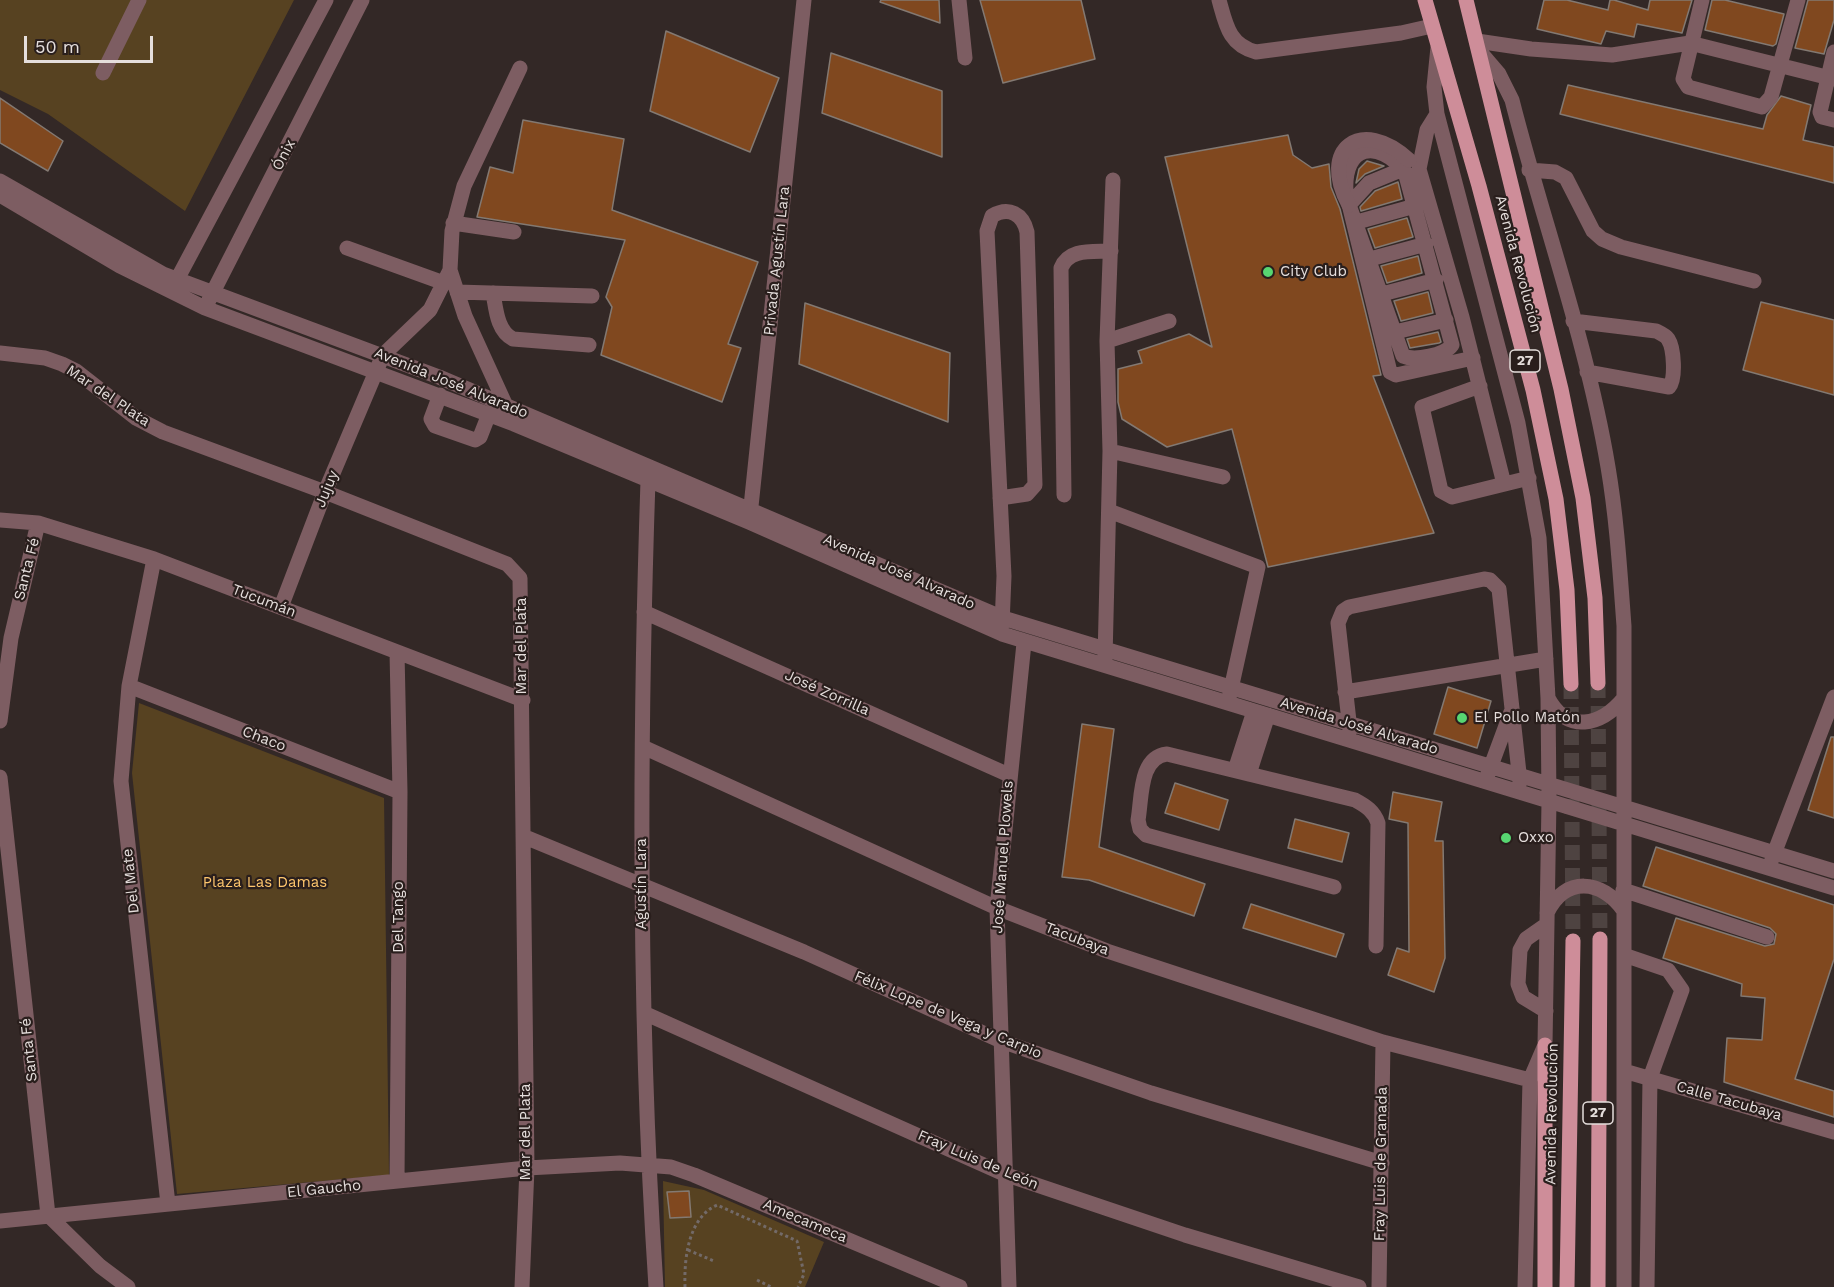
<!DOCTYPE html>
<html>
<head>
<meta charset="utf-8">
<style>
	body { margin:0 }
	#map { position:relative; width:1834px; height:1287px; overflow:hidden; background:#332826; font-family:"Work Sans",sans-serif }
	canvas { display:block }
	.scale { position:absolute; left:24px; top:36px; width:129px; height:27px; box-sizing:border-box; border:3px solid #e5dedc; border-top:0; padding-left:8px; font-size:18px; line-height:21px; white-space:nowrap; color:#e5dedc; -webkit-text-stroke:4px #291e1c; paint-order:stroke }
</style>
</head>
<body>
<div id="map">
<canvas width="1834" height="1287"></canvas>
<div class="scale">50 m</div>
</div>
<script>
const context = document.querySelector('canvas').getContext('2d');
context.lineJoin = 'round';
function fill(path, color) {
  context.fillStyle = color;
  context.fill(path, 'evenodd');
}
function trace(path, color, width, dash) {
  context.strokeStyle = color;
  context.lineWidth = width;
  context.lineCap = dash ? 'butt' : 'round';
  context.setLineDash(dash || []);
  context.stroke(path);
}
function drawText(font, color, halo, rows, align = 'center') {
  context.font = font + ' "Work Sans",sans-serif';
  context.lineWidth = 4.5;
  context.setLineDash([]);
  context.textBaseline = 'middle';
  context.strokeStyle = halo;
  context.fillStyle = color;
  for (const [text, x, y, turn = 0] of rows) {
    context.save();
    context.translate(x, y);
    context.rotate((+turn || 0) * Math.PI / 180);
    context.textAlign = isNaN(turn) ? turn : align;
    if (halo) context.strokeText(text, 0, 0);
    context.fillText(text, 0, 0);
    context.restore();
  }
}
fill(new Path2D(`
	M 0,0 L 294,0 L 185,211 L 48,114 L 0,90 Z
	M 139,703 L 384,798 L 389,1175 L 177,1194 L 132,773 Z
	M 663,1181 L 704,1190 L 824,1242 L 805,1287 L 665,1287 Z`), '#574221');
const building = new Path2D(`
	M 881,0 L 939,0 L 940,23 L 880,2 Z
	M 980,0 L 1081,0 L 1095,59 L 1003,83 Z
	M 1544,0 L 1567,0 L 1608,10 L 1610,0 L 1614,0 L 1648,10 L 1650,0 L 1692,0 L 1682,33 L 1637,24 L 1634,37 L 1606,31 L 1601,44 L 1537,29 Z
	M 1712,0 L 1725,0 L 1784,14 L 1776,44 L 1773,46 L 1705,30 Z
	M 1808,0 L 1834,0 L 1834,20 L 1824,54 L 1795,48 Z
	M 666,31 L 779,78 L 750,152 L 650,111 Z
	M 831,53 L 942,91 L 942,157 L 822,113 Z
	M 1568,85 L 1763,129 L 1767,115 L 1781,96 L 1811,105 L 1803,140 L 1834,147 L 1834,183 L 1560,114 Z
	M 0,98 L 63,141 L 48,171 L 0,143 Z
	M 523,120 L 624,139 L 612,210 L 758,262 L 728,344 L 741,348 L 722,402 L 601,355 L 612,307 L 606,297 L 625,240 L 477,217 L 490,167 L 513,173 Z
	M 1288,135 L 1293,155 L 1312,168 L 1329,164 L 1331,187 L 1340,209 L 1381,375 L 1373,376 L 1434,533 L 1268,567 L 1232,429 L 1167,447 L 1122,419 L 1118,402 L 1118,369 L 1142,363 L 1138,351 L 1189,334 L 1212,347 L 1165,157 Z
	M 1367,161 L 1384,166 L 1365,174 L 1356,183 L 1359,169 Z
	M 1398,182 L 1402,199 L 1361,211 L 1360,207 L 1375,191 Z
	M 1407,218 L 1413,237 L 1375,248 L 1368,229 Z
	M 1418,256 L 1422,273 L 1387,283 L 1381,266 Z
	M 1428,292 L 1433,313 L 1401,321 L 1394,301 Z
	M 1761,302 L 1834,320 L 1834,395 L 1743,370 Z
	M 805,303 L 950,353 L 948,422 L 799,364 Z
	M 1438,332 L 1441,342 L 1439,343 L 1410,348 L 1407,339 Z
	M 1448,687 L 1491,701 L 1477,748 L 1434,734 Z
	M 1082,724 L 1114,729 L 1099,847 L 1205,884 L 1194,916 L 1089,880 L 1062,877 Z
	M 1831,737 L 1834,737 L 1834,818 L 1808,810 Z
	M 1175,783 L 1228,800 L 1219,830 L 1165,813 Z
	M 1393,792 L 1442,802 L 1435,841 L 1443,841 L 1445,958 L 1434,992 L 1388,975 L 1397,948 L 1409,952 L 1408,823 L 1389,819 Z
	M 1295,819 L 1349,833 L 1342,862 L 1288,848 Z
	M 1656,847 L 1834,905 L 1834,959 L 1795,1079 L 1834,1091 L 1834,1117 L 1724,1082 L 1727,1038 L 1762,1040 L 1765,998 L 1741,996 L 1742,984 L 1663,958 L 1676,918 L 1765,946 L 1774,944 L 1776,934 L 1770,928 L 1643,886 Z
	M 1251,904 L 1344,934 L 1336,957 L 1243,928 Z
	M 689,1191 L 691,1217 L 670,1218 L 667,1192 Z`);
fill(building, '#80481f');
trace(building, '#837972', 1.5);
trace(new Path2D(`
	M 1598,683 L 1600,939
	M 1571,684 L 1573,941`), '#4e4341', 15, [15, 8]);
trace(new Path2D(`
	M 688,1250 L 714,1261
	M 757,1280 L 771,1287
	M 685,1287 C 684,1259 688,1218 717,1205 L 797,1241 L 804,1274 L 798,1287`), '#736a68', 3, [3, 3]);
trace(new Path2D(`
	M 959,0 L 965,58
	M 1219,0 C 1226,25 1229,45 1256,52 L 1401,33 L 1432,26
	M 1702,0 L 1683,79 L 1688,87 L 1762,107 L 1771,97 L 1798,0
	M 1477,41 L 1531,49 L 1612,55 L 1690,43 L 1834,79
	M 1438,47 L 1434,87 L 1437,114 L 1518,423 L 1539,538 L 1548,698 L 1549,801 L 1545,1045 L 1530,1080 L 1525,1287
	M 1834,52 L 1820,112 L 1822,117 L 1834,120
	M 1481,53 L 1499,74 L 1512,100 C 1543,222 1587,342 1608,467 C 1617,520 1620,573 1624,626 L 1624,1287
	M 103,73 L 139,0
	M 1437,114 L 1427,130 L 1419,169 L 1462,317 L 1504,484
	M 1403,169 L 1369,183 L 1349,205 L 1403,356 C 1415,361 1445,355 1452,345 L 1405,172 C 1378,138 1343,145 1346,192 L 1390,372 L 1396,375 L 1473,358
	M 1529,170 L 1555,172 L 1566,178 L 1593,231 L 1602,239 L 1621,247 L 1754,281
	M 0,181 L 163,274 L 439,377 L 1003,618 L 1834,871
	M 0,195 L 120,266 L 205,308 L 514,424 L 749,522 L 1002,634 L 1834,888
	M 1357,222 L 1415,206
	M 453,223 L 514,232
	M 347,248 L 444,283
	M 1370,259 L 1426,244
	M 450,270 L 465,316 L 507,408
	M 172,289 L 326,0
	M 457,292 L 592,296
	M 493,293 C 496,309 497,331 513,339 L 589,345
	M 1382,294 L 1436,280
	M 209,300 L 362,0
	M 1573,321 L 1656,331 C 1660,333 1665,335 1668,339 C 1674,348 1676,379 1669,387 L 1587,372
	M 1395,332 L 1446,320
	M 1107,341 L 1113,180
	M 0,353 L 45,358 L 62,364 L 76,371 L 136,418 L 163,432 L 325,492 L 507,564 L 520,578 L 527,1168 L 522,1287
	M 1480,386 L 1422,407 L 1441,491 L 1452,497 L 1529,478
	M 440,395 L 431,419 L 435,426 L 475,440 L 480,437 L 489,414
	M 1110,451 L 1223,477
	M 651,472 L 648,480 C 639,749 638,1019 656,1287
	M 1064,495 L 1061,268 C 1069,248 1092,252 1111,251
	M 1000,498 L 1027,494 L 1035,485 L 1027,232 C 1023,214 1009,206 992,216 L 987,231 L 1004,576 L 1002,625
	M 1109,511 L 1258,567 L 1229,698
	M 750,516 L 804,0
	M 0,520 L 38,523 L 154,559 L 523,700
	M 154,559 L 129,686 L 121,781 L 168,1204
	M 281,607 L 325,492 L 383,355 L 430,310 L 450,270 L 452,231 L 464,186 L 520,68
	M 644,612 L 1009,775
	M 397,652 L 400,792 L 397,1181
	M 1105,659 L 1110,451 L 1107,341 L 1169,321
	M 129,686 L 400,792
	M 1345,692 L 1546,659
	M 1548,698 C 1567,734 1601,726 1624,698
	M 0,721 L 11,638 L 38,523
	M 1350,730 L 1338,623 L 1343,611 L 1349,607 L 1484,579 L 1490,580 L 1499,589 L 1520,782
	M 643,747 L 997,908 L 1107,951 L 1383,1042 L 1530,1080
	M 1235,770 L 1254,711
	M 1249,774 L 1268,715
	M 1488,774 L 1511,712
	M 0,777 L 48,1215 L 100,1266 L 128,1287
	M 525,837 L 804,952 L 1001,1041 L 1151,1093 L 1382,1163
	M 1772,859 L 1834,697
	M 1334,887 L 1146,835 L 1140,829 L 1138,820 C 1142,798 1139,757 1167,754 L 1355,800 C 1366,806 1374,811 1378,823 L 1376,946
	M 1623,890 L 1767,937
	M 1547,913 C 1565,876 1602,879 1624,911
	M 1624,955 L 1668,970 L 1682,990 L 1650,1078 L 1647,1287
	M 1546,1011 L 1523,997 L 1518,984 L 1520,950 L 1526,939 L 1546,925
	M 644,1013 L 1004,1174 L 1185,1235 L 1359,1287
	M 1624,1071 L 1834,1132
	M 0,1221 L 527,1168 L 620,1163 L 671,1167 L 694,1175 L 960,1287
	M 1009,1287 L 997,908 L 1024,643
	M 1379,1287 L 1383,1042`), '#7d5d62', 15);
trace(new Path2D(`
	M 1425,0 L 1479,186 L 1533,390 L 1556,499 L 1567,590 L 1571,684
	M 1466,0 L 1561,389 L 1583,498 L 1595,598 L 1598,683
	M 1545,1287 L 1545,1045
	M 1567,1287 L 1573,941
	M 1598,1287 L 1600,939`), '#ce8d99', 15);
trace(new Path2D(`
	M 1349,205 C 1318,149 1361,116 1409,160`), '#7d5d62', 15);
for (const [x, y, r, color] of [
	[1268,272,6,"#57d671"],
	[1462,718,6,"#57d671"],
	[1506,838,6,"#57d671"]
]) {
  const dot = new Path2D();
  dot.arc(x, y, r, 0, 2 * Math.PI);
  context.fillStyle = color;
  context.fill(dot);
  trace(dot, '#291e1c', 2);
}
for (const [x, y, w] of [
	[1525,361,30],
	[1598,1113,30]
]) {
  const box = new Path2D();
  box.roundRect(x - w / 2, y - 11, w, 22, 4.5);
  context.fillStyle = '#291e1c';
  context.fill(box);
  trace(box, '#e5dedc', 1.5);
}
drawText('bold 14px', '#e5dedc', null, [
	["27",1525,361],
	["27",1598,1113]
]);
drawText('15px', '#e5dedc', '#291e1c', [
	["Ónix",284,155,-63],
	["Privada Agustín Lara",777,261,-84],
	["Avenida Revolución",1518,264,75],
	["Avenida José Alvarado",451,383,22],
	["Mar del Plata",108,396,34],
	["Jujuy",327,489,-68],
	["Santa Fé",27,569,-76],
	["Avenida José Alvarado",899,572,24],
	["Tucumán",264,601,21],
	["Mar del Plata",522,646,-90],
	["José Zorrilla",827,693,24],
	["Avenida José Alvarado",1359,726,17],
	["Chaco",264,739,21],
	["José Manuel Plowels",1003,857,-86],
	["Del Mate",131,881,-96],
	["Agustín Lara",642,884,-90],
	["Del Tango",399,917,-90],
	["Tacubaya",1077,939,21],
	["Félix Lope de Vega y Carpio",948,1015,23],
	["Santa Fé",29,1050,-96],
	["Calle Tacubaya",1729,1101,16],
	["Avenida Revolución",1552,1114,-89],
	["Mar del Plata",526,1132,-90],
	["Fray Luis de León",978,1160,23],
	["Fray Luis de Granada",1381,1164,-89],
	["El Gaucho",324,1189,-6],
	["Amecameca",805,1221,23]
]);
drawText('15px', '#e5dedc', '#291e1c', [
	["City Club",1280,272],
	["El Pollo Matón",1474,718],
	["Oxxo",1518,838]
], 'left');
drawText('15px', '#fec66d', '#291e1c', [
	["Plaza Las Damas",265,883]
]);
</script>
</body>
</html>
